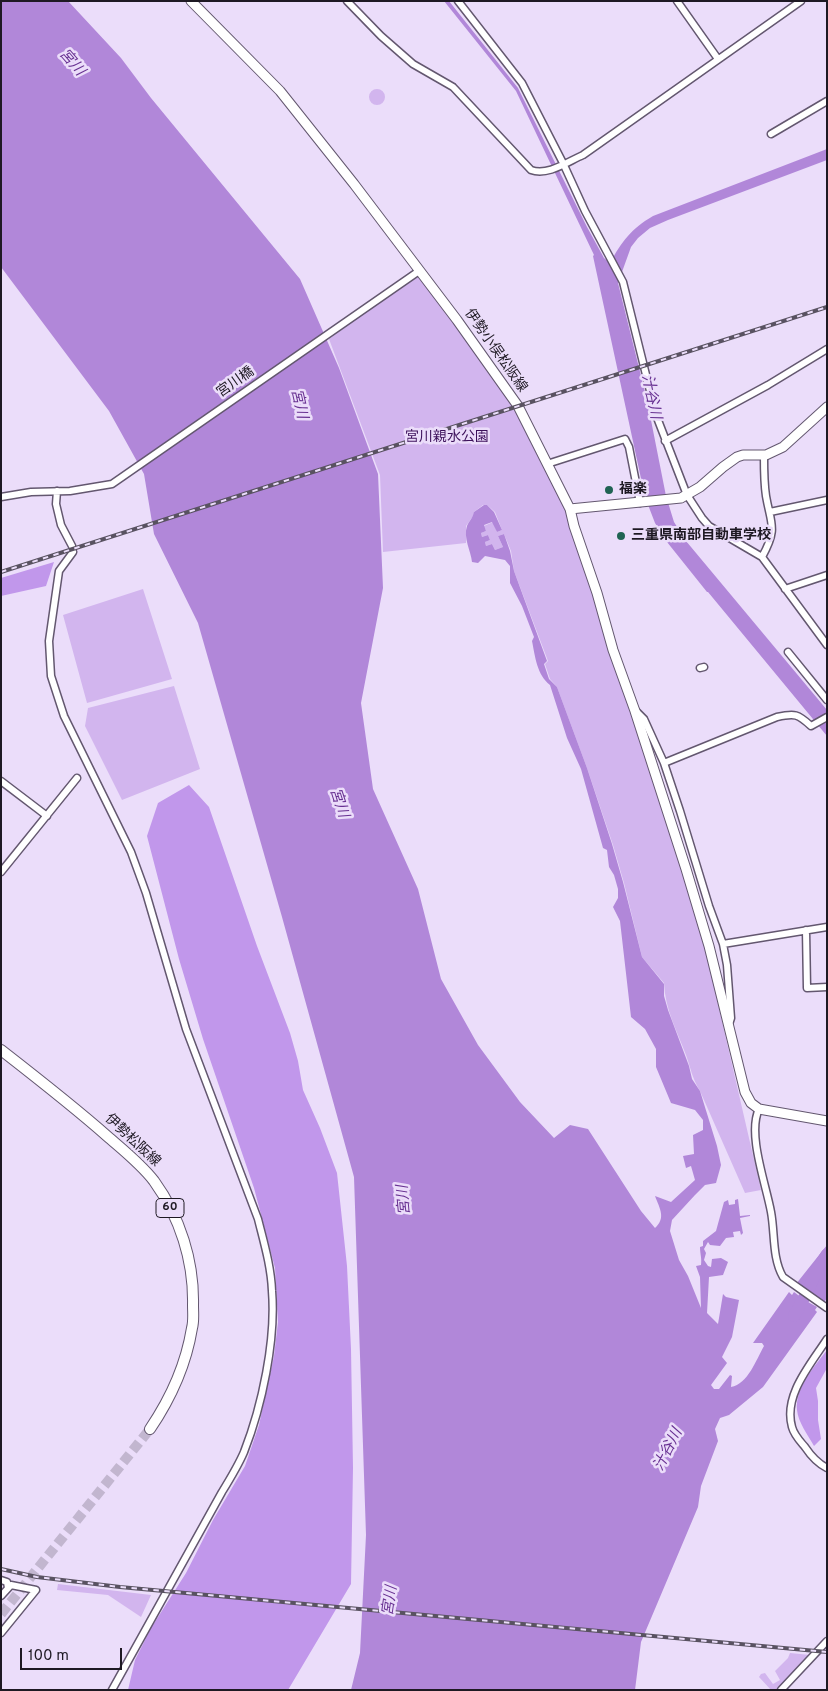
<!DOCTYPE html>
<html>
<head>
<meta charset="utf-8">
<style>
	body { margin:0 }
	#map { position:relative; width:828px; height:1691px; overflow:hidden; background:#ebddfa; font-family:Overpass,sans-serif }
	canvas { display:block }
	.frame { position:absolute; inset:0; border:2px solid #1e1923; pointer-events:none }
	.scale { position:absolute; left:20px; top:1648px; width:102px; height:22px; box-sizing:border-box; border:2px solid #1e1923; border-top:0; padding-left:6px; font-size:15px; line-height:18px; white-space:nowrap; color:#1e1923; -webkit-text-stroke:4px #ebddfa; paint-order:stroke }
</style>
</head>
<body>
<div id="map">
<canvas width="828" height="1691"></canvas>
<div class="frame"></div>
<div class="scale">100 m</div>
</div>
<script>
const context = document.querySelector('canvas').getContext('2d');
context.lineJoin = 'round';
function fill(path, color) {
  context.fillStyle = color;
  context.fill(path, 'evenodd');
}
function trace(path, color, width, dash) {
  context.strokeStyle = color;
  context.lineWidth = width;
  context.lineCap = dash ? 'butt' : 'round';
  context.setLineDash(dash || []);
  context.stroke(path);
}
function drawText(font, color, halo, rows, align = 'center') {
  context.font = font + ' Overpass,"Noto Sans JP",sans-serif';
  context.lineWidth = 5;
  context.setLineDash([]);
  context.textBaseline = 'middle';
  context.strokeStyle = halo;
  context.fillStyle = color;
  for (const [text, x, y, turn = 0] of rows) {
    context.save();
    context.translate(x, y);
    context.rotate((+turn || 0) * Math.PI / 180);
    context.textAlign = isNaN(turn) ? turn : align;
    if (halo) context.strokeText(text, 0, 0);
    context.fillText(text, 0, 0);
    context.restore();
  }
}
fill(new Path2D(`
	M369 97a8 8 0 1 1 16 0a8 8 0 1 1-16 0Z
	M 420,272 L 518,406 L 547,464 L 572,528 L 635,711 L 704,943 L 761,1190 L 745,1193 L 700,1091 C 692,1078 691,1069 686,1055 C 677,1031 665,1009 664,983 L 642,957 L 624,883 L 613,845 L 587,768 L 557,687 L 550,679 L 545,664 L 548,661 L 514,571 L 511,551 L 504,534 L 498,536 L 503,547 L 495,550 L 492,544 L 486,546 L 485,542 L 490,540 L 488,535 L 482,537 L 481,533 L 486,531 L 484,526 L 493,522 L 497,532 L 502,530 L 495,512 L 487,505 L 483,505 L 474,512 L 474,515 L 466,526 L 466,543 L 383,552 L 380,475 L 329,339 Z
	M 143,589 L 172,679 L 87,703 L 63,615 Z
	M 174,686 L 200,769 L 122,800 L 85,726 L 88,708 Z
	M 58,1584 L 151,1595 L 141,1617 L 108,1595 L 57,1590 Z
	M 790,1653 L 810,1655 L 776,1690 L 771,1690 L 759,1677 L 761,1674 L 765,1673 L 773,1684 L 780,1680 L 775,1671 L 788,1658 Z`), '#d2b5ee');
fill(new Path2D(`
	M 54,562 L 46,586 L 1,596 L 1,578 Z
	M 189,785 L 209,807 L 257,946 L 290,1033 L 298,1061 L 303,1090 L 320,1128 L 337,1173 L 347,1266 L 351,1349 L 353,1468 L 351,1584 L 288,1690 L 128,1690 L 135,1660 L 151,1628 L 186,1573 L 213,1520 L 245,1466 L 259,1425 L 274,1356 L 278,1322 L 275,1268 L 254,1188 L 203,1039 L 179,959 L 147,836 L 158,803 Z
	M 827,1350 L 827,1368 L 816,1388 L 818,1401 L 818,1420 L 821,1439 L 814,1446 C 808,1435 798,1422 797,1410 C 795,1387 815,1366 827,1350 Z`), '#c197eb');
fill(new Path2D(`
	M 1,1 L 68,1 L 121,58 L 151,98 L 300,279 L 339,368 L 378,474 L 383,588 L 361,703 L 373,789 L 418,889 L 441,979 L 478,1045 L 520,1102 L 554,1138 L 570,1125 L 588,1129 L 641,1211 L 655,1228 C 666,1218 660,1209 655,1196 L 671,1202 L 695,1180 L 691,1166 L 686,1168 L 683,1156 L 694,1154 L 693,1135 L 703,1130 L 703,1120 L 695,1110 L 671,1103 L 656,1067 L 656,1049 L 645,1029 L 631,1017 L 620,921 L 613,907 L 618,898 L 618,889 L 614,875 L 609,867 L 607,850 L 603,848 L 581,769 L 567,738 L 550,685 C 537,675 535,656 532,641 L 534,637 L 522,606 L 510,583 L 510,566 L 505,560 L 485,556 L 478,563 L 472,562 C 471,551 463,538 467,526 C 469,521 473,518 474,512 L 484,505 L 487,505 L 494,512 L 502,530 L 497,532 L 492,522 L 484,525 L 486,531 L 481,533 L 482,537 L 488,535 L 490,540 L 485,542 L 486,546 L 492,544 L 495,550 L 503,547 L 498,536 L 504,534 L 510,551 L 514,571 L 547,661 L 544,664 L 549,679 L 557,687 L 587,768 L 612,844 L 623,882 L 642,957 L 664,984 L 664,996 L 668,1010 L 689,1066 L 692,1079 L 700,1091 L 717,1146 L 721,1165 L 716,1183 L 705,1185 L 695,1195 L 672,1220 L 670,1231 L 679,1260 L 688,1276 L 701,1308 L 700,1277 L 696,1266 L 701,1265 C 702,1258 700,1254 700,1247 L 703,1246 L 703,1241 L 716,1231 L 724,1202 L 728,1200 L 729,1205 L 735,1204 L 735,1200 L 738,1199 L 740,1216 L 750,1215 L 750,1216 L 740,1218 L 743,1233 L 741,1235 L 740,1231 L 733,1232 L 734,1237 L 726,1238 L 720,1246 L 710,1245 L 708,1242 L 704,1249 L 706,1253 L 704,1260 L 708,1266 L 711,1267 L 712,1259 L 721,1258 L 728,1262 L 723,1275 L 709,1277 L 707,1313 L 718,1324 L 723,1294 L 726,1297 L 739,1300 L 732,1337 L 722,1357 L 727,1363 L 711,1385 L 714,1389 L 719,1389 L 730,1375 L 732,1376 L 731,1387 C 748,1384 756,1360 764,1346 L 762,1343 L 753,1343 L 789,1292 L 792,1295 L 794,1292 L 802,1298 L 801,1301 L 806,1304 L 808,1302 L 817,1307 L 815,1310 L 817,1312 L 763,1387 L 729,1415 L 720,1418 L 715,1429 L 718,1441 L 701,1486 L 698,1507 L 641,1642 L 635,1690 L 351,1690 L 360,1653 L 366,1535 L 354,1177 L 282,917 L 198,623 L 154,534 L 144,474 L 109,411 L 1,267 Z
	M 444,1 L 449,1 L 518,88 L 587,227 L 604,258 L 610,263 C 622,241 631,229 653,216 L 827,149 L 827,160 L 668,220 L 650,228 L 638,238 L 631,247 L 618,283 L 647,400 L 666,496 L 674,522 L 686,541 L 827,710 L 827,736 L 708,592 L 707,592 L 667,542 L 655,523 L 645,497 L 593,256 L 594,255 L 516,91 Z
	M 827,1245 L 827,1298 L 823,1304 L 796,1284 Z`), '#b187d9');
trace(new Path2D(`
	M 794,1316 L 809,1289 L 816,1271 L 827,1254`), '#b187d9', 12);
trace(new Path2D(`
	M 1,1614 L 150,1429`), '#c2b6cf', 10, [10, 5]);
const street = new Path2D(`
	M 347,1 L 381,36 L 413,64 L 453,87 L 531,170 C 548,176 567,162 583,155 L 801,1
	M 458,1 L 522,83 L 563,163 L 585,211 L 623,282 L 656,415 L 687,495 L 702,518 L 709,526 L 762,557 L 827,645
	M 677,1 L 718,59
	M 771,134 L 827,101
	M 665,441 L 768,385 L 827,349
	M 547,464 L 625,439 L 629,447 L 640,503
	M 57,491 L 56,504 L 61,525 L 72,546
	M 1,497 L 31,492 L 70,491 L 112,484 L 419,271
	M 770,512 L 827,500
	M 73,552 L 59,571 L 49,641 L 51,676 L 64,716 L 131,852 L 146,893 L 186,1029 L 258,1219 C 264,1243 271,1266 272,1291 C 276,1340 262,1406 244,1452 C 238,1466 230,1479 222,1492 L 112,1690
	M 762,557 C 778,528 771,525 766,496 C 764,483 764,469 764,456
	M 785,589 L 827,575
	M 788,652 L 827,700
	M 700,668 L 704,667
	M 636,711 L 644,719 L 664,763 L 777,717 C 795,713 798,714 811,726 L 827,717
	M 664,763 L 680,811 L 709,906 L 723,944 L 727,965 L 731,1018 L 729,1024
	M 1,781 L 47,816
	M 1,872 L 77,778
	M 806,930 L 807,988 L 827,987
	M 723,944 L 827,927
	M 759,1109 C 747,1134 766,1184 771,1212 C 775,1233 772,1258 783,1277 L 827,1308
	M 827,1339 C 811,1364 783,1395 792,1427 C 794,1435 800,1441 805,1447 C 811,1456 817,1463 827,1468
	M 1,1580 L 7,1582 L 8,1588
	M 1,1596 L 11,1585 L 36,1590 L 1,1633
	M 781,1690 L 827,1641`);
const secondary = new Path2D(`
	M 191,1 L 280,91 L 354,184 L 457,320 L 518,406 L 570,509 L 681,498 L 700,487 L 723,467 L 737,457 L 743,455 L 766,455 L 783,447 L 827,407
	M 570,509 L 574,526 L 597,593 L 613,650 L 635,711 L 686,869 L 709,946 L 745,1092 L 751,1103 L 759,1109 L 827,1121`);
const primary = new Path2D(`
	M 1,1050 C 37,1078 73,1106 107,1136 C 123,1150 141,1164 154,1181 C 180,1217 194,1261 193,1305 C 193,1313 194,1321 192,1328 C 186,1365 171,1398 150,1429`);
trace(street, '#63576f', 9);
trace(secondary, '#63576f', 11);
trace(primary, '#63576f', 12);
trace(street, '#fff', 6);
trace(secondary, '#fff', 9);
trace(primary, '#fff', 10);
const rail = new Path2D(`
	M 1,572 L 827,307
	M 1,1569 L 37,1577 L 120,1587 L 827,1652`);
trace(rail, '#595261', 4);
trace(rail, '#ebddfa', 2, [5.5]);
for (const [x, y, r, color] of [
	[609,490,5,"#206353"],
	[621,536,5,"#206353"]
]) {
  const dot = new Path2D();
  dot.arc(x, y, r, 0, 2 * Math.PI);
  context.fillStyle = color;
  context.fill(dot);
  trace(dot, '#ebddfa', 2);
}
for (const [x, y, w] of [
	[170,1208,28]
]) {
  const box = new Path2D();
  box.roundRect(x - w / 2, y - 9.5, w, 19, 4);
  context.fillStyle = '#ebddfa';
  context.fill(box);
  trace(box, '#1e1923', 1);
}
drawText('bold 12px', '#1e1923', null, [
	["60",170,1208]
]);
drawText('14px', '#1e1923', '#ebddfa', [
	["伊勢小俣松阪線",495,351,55],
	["宮川橋",236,383,-35],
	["伊勢松阪線",132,1141,43]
]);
drawText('14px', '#3c105a', '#ebddfa', [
	["宮川親水公園",447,438]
]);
drawText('bold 14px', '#1e1923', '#ebddfa', [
	["福楽",619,490],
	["三重県南部自動車学校",631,536]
], 'left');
drawText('italic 15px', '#683192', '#ebddfa', [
	["宮川",71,63,49],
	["汁谷川",650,397,78],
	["宮川",298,404,77],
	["宮川",338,803,72],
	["宮川",405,1200,-95],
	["汁谷川",669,1450,-63],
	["宮川",391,1601,-82]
]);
</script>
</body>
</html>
